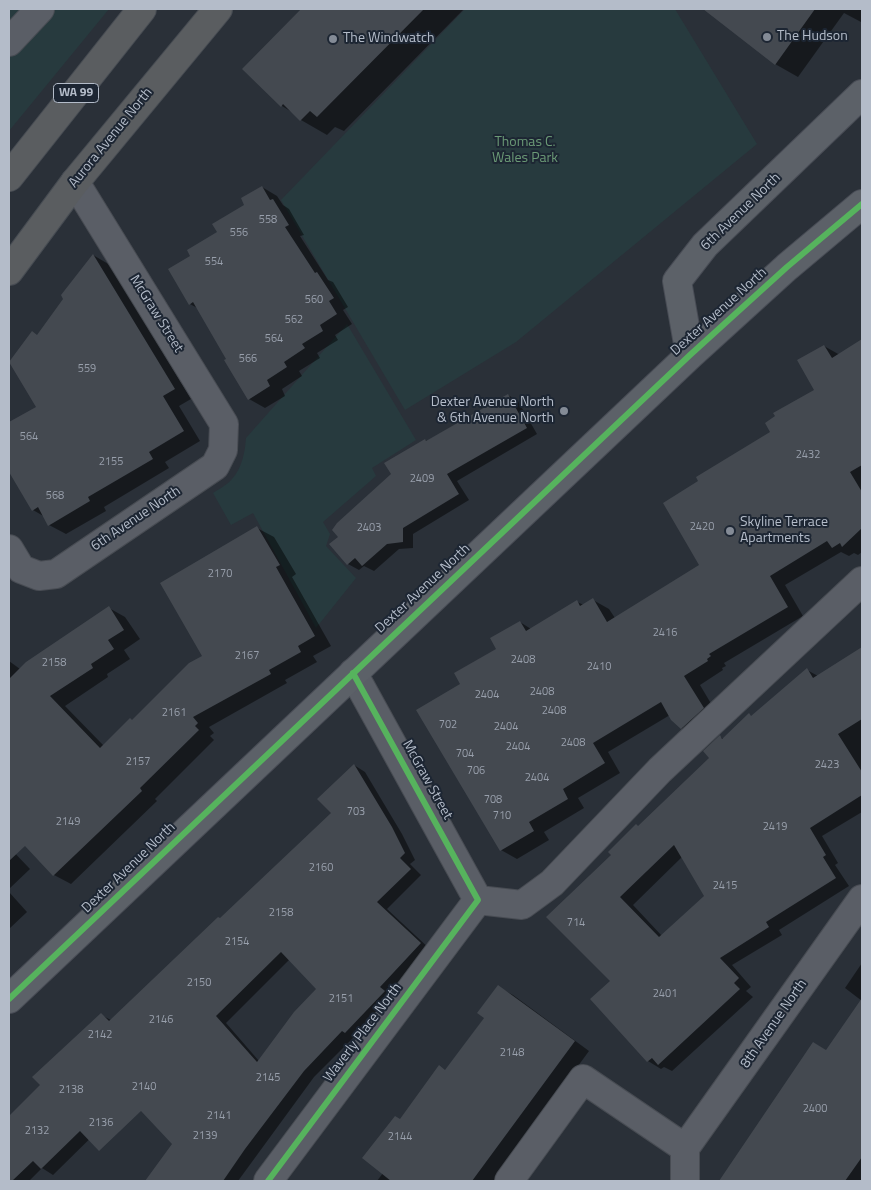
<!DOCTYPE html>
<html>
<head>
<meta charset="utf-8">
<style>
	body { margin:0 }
	#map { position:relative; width:871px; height:1190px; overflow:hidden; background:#2a3038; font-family:"Titillium Web",sans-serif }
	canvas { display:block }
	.frame { position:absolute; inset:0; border:10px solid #b4bcc9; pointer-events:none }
</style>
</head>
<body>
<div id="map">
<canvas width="871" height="1190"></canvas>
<div class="frame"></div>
</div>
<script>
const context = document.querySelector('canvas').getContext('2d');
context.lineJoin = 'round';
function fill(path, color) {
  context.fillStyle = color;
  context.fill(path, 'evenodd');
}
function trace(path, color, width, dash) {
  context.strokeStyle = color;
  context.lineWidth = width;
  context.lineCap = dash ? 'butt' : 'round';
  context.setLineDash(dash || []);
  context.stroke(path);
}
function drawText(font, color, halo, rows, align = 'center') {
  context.font = font + ' "Titillium Web",sans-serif';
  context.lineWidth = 4;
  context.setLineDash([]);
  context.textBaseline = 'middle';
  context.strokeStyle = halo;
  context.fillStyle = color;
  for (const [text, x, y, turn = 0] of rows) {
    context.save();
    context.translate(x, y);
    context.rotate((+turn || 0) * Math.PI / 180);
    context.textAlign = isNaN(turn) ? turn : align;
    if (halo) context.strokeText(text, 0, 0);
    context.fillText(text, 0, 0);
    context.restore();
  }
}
fill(new Path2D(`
	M 9,9 L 109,9 L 9,131 Z
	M 465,9 L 675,9 L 757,144 L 516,342 L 405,410 L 281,200 Z
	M 347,324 L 416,440 L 372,468 L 376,476 L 323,522 L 330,534 L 326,546 L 356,578 L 316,628 L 253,513 L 231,525 L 213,493 C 219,489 227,485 232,479 C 242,468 245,452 246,438 Z`), '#273a3e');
fill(new Path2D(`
	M 302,9 L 464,9 L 344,131 L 335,127 L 327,135 L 301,120 L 295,114 L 282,106 L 243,69 Z
	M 705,9 L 862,9 L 862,20 L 861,22 L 844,13 L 798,77 L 775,64 Z
	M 262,187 L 277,196 L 283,205 L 289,209 L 304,235 L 300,236 L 328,280 L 333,282 L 348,307 L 343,310 L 352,324 L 335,335 L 338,340 L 317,353 L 320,358 L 299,371 L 302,376 L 282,389 L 285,396 L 265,408 L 249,399 L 199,309 L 190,304 L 192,256 L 219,232 Z
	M 93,255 L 110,265 L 191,399 L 179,406 L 200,441 L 165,462 L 169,468 L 104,507 L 106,511 L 66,534 L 49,525 L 45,517 L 33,510 L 9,470 L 9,424 L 37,408 L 37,336 L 65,299 Z
	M 862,341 L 862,552 L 858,555 L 854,553 L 849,556 L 841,552 L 785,585 L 803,616 L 724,663 L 726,666 L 722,668 L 723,670 L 700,685 L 719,717 L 697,737 L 681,728 L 670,715 L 608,752 L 620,773 L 578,798 L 584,808 L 544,832 L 549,840 L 517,859 L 501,850 L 462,684 L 498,649 L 520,622 L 531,629 L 577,602 L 584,605 L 593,600 L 609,609 L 615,618 L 701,565 L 700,481 L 771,432 L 816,390 L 824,346 L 840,355 Z
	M 508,395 L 518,401 L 537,434 L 457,481 L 469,500 L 413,534 L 413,548 L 399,549 L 374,571 L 364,566 L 359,570 L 348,564 L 340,537 L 392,474 L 425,440 L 427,441 Z
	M 257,528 L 274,537 L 296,574 L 292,577 L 331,646 L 313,656 L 317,662 L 285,680 L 287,683 L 209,727 L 214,733 L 210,736 L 214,740 L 155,799 L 157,801 L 71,884 L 54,875 L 41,812 L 9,780 L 9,661 L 20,669 L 109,608 L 125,617 L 140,639 L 124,650 L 130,659 L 107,674 L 108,677 L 65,706 L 104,746 L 204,656 Z
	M 862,648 L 862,812 L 822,836 L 838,863 L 835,865 L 849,886 L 779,930 L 782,935 L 732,965 L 751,987 L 746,991 L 753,997 L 672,1071 L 664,1067 L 661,1069 L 648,1061 L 592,1000 L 612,981 L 613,855 L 639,827 L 711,758 L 720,737 L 724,739 L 753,717 L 807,670 L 818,676 ZM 682,857 L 706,896 L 662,936 L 633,905 Z
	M 354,765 L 365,772 L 402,834 L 415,860 L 410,864 L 421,875 L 387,909 L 431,950 L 391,993 L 395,997 L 357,1038 L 354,1037 L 314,1077 L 238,1181 L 146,1181 L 173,1144 L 175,1055 L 53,1175 L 42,1168 L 29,1181 L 9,1181 L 9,1118 L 41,1085 L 101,1015 L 111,1020 L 221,920 L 332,813 ZM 290,959 L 317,989 L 259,1061 L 226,1023 Z
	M 9,847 L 30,869 L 9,889 Z
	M 9,892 L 27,912 L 9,929 Z
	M 862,963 L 862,1181 L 720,1181 L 814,1043 L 827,1051 L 862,1001 L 845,988 Z
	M 498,987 L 513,995 L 589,1051 L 494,1181 L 377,1181 L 383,1173 L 400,1120 L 446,1071 L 485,1017 Z`), '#0007');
fill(new Path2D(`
	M 301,9 L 424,9 L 317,117 L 310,111 L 300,121 L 283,104 L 281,107 L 242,69 Z
	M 703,9 L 815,9 L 775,65 Z
	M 262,186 L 270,200 L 273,199 L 289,225 L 285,227 L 315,273 L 317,272 L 334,298 L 329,301 L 337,314 L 320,325 L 323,331 L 302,344 L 305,348 L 284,362 L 287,367 L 267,380 L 270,386 L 248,400 L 224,360 L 226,359 L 193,302 L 189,305 L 168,269 L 190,256 L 187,250 L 217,232 L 212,224 L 244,205 L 241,198 Z
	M 93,254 L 175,389 L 163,396 L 184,431 L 149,452 L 153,459 L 88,497 L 90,501 L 48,526 L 38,507 L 32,511 L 9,472 L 9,422 L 36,407 L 9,362 L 32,331 L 37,335 L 63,299 L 61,295 Z
	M 862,339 L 862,465 L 850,472 L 862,492 L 862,528 L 842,547 L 840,543 L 832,548 L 827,541 L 770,576 L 788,607 L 709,654 L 711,656 L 707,659 L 708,661 L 684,676 L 704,708 L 681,729 L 671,720 L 661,702 L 593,743 L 605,763 L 563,789 L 568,799 L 529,822 L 534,831 L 500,851 L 416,710 L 460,684 L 454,673 L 496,649 L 490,638 L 520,621 L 526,631 L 577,600 L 580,606 L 593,598 L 607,622 L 699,565 L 663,503 L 698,481 L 696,477 L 770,432 L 765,423 L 775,416 L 773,413 L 814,390 L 797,360 L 824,345 L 832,358 Z
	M 508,394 L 527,428 L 447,474 L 459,494 L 403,528 L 403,542 L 387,544 L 362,566 L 355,558 L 347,565 L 329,544 L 338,537 L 332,530 L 337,523 L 391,474 L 384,463 L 425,439 L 426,441 Z
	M 257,526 L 280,565 L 276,567 L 315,636 L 298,646 L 301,652 L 269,670 L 271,674 L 193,717 L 198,723 L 195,726 L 199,730 L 140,788 L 142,791 L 53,876 L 25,846 L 9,861 L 9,679 L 26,662 L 109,606 L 124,630 L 108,640 L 114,649 L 91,664 L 93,668 L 50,696 L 100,748 L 130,718 L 132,720 L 189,663 L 202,656 L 160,583 Z
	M 862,647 L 862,719 L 838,734 L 862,772 L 862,795 L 810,828 L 826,855 L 823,857 L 836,878 L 766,922 L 769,927 L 720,958 L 739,978 L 734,983 L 740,989 L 658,1065 L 652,1058 L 647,1062 L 590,999 L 610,981 L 546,917 L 611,855 L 608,852 L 636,824 L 638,826 L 709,758 L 703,751 L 720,735 L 722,739 L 749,713 L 751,716 L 807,668 L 813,678 ZM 674,845 L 704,896 L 659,937 L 620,897 Z
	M 354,764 L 392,827 L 405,853 L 400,858 L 411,869 L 377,902 L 421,943 L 380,987 L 385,991 L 345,1033 L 342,1031 L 304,1071 L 245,1149 L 223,1181 L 145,1181 L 172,1144 L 141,1111 L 99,1151 L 80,1131 L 41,1169 L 33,1161 L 12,1181 L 9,1181 L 9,1116 L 40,1085 L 32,1077 L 101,1013 L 109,1021 L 218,917 L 220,918 L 331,813 L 317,799 ZM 281,952 L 316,989 L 294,1012 L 257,1062 L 216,1016 Z
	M 498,985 L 575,1041 L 472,1181 L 391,1181 L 362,1158 L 395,1116 L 400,1119 L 439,1065 L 445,1070 L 484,1018 L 477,1013 Z
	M 862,998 L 862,1157 L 845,1181 L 719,1181 L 813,1042 L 826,1050 Z`), '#444950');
const minor = new Path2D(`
	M 9,42 L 40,9
	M 9,549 L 21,569 L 39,576 L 56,574 L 215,466 L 223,450 L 224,424 L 75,182
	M 353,673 L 478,900
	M 478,900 L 522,905 L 552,883 L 660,770 L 862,581
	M 685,1148 L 862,899
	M 685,1148 L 685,1181
	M 268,1181 L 478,900
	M 509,1181 L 583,1079 L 685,1148`);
const major = new Path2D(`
	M 690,355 L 677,281 L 705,245 L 862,94
	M 9,999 L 690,355 L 787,267 L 862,204`);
const highway = new Path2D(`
	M 9,177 L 142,9
	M 9,271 L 75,182 L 218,9`);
trace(minor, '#484c53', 30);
trace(major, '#484c55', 30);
trace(highway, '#474c53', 30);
trace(minor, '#5a5e66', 28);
trace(major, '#5c6168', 28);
trace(highway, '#5a5d60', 28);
trace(new Path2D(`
	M 9,999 L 690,355 L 787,267 L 862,204
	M 268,1181 L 478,900 L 353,673`), '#56b35d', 6);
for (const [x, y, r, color] of [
	[767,37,5,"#848b96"],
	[333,39,5,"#848b96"],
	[564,411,5,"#848b96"],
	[730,531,5,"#848b96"]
]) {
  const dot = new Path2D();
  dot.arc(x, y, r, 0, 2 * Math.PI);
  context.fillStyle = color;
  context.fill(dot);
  trace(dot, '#1d2633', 2);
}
drawText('11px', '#989fab', null, [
	["558",268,220],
	["556",239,233],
	["554",214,262],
	["560",314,300],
	["562",294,320],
	["564",274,339],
	["566",248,359],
	["559",87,369],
	["564",29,437],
	["2432",808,455],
	["2155",111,462],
	["2409",422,479],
	["568",55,496],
	["2420",702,527],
	["2403",369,528],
	["2170",220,574],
	["2416",665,633],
	["2167",247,656],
	["2408",523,660],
	["2158",54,663],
	["2410",599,667],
	["2408",542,692],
	["2404",487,695],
	["2408",554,711],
	["2161",174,713],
	["702",448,725],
	["2404",506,727],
	["2408",573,743],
	["2404",518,747],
	["704",465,754],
	["2157",138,762],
	["2423",827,765],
	["706",476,771],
	["2404",537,778],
	["708",493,800],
	["703",356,812],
	["710",502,816],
	["2149",68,822],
	["2419",775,827],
	["2160",321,868],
	["2415",725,886],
	["2158",281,913],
	["714",576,923],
	["2154",237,942],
	["2150",199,983],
	["2401",665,994],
	["2151",341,999],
	["2146",161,1020],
	["2142",100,1035],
	["2148",512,1053],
	["2145",268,1078],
	["2140",144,1087],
	["2138",71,1090],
	["2400",815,1109],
	["2141",219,1116],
	["2136",101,1123],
	["2132",37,1131],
	["2139",205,1136],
	["2144",400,1137]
]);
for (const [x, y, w] of [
	[76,93,45]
]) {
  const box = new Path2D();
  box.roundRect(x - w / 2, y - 9.5, w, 19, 4);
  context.fillStyle = '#1d2633';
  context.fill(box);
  trace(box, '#b4bcc9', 1);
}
drawText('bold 12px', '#b4bcc9', null, [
	["WA 99",76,93]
]);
drawText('14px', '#b4bcc9', '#1d2633', [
	["The Hudson",777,37],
	["The Windwatch",343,39],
	["Dexter Avenue North",554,403,"right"],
	["& 6th Avenue North",554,419,"right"],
	["Skyline Terrace",740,523],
	["Apartments",740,539]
], 'left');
drawText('14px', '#b4bcc9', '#1d2633', [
	["Aurora Avenue North",111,138,-51],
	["6th Avenue North",741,212,-44],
	["Dexter Avenue North",719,312,-42],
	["McGraw Street",156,314,58],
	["6th Avenue North",136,519,-34],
	["Dexter Avenue North",423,589,-43],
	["McGraw Street",427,780,61],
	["Dexter Avenue North",129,868,-44],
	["8th Avenue North",774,1024,-55],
	["Waverly Place North",363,1033,-53]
]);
drawText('14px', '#6b9a76', '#1d2633', [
	["Thomas C.",525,143],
	["Wales Park",525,159]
]);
</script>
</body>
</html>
